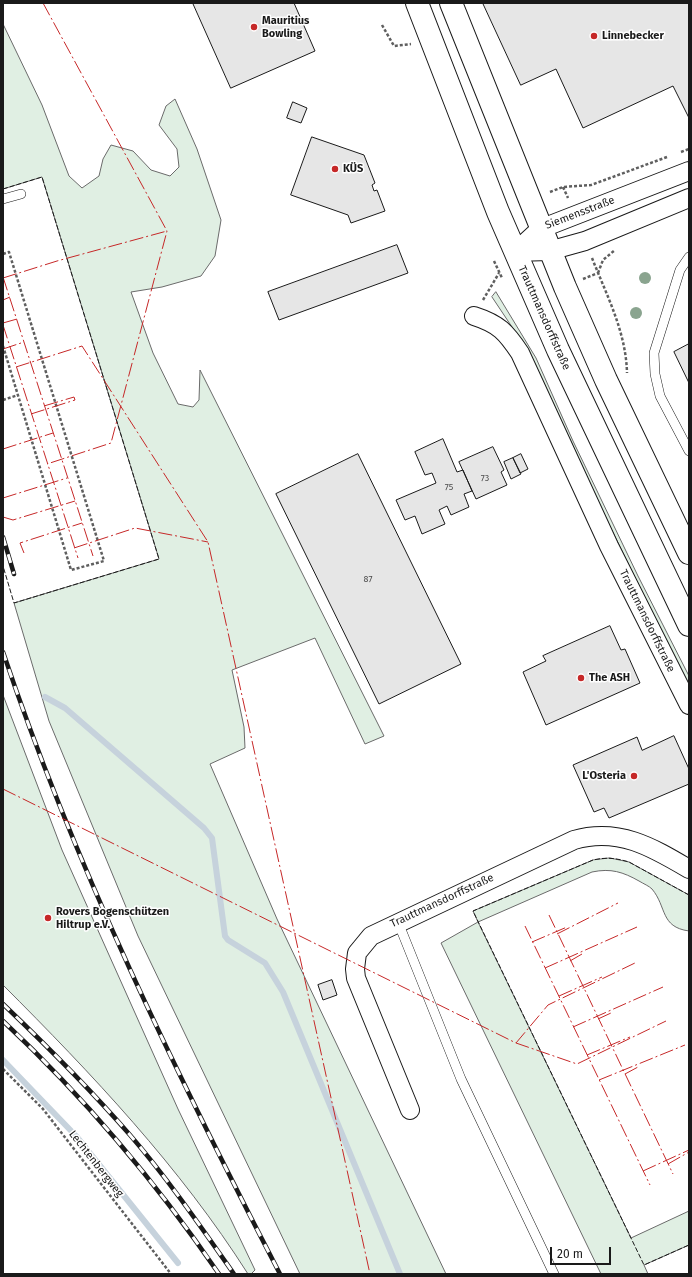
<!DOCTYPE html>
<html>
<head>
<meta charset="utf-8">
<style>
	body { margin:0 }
	#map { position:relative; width:692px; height:1277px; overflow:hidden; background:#fff; font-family:"Fira Sans",sans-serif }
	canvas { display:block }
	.frame { position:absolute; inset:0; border:4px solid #1a1a1a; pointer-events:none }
	.scale { position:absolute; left:550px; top:1247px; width:61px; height:18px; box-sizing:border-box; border:2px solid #1a1a1a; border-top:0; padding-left:5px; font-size:12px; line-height:14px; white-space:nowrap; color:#1a1a1a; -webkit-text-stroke:3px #fff; paint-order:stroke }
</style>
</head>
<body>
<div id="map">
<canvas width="692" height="1277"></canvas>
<div class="frame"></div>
<div class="scale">20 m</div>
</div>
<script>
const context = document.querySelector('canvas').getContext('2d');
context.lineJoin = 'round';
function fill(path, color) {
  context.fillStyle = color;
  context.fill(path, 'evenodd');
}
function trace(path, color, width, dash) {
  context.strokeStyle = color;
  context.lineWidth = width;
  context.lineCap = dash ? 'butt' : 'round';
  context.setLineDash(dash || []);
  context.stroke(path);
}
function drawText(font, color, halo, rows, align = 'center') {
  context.font = font + ' "Fira Sans",sans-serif';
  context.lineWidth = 3;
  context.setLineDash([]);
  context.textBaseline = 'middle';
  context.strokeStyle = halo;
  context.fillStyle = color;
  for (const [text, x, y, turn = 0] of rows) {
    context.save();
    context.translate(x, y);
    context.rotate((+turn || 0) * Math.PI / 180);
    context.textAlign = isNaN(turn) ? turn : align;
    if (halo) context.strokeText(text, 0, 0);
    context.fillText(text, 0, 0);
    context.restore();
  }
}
const green = new Path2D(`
	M 3,24 L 42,105 L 69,176 L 82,188 L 99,176 L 103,159 L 111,145 L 133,151 L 151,170 L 170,176 L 179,167 L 177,149 L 159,125 L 166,106 L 175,99 L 197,149 L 221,220 L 215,256 L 201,276 L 162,287 L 131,292 L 153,353 L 178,404 L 193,407 L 199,400 L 200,370 L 384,736 L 365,744 L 315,638 L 232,670 L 244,727 L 245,748 L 210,764 L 277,919 L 446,1274 L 300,1274 L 138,936 L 49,721 L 14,603 L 159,559 L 42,177 L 3,189 Z
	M 496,292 L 536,358 L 573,441 L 638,576 L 689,676 L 689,688 L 514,330 L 492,297 Z
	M 3,695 L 62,850 L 178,1109 L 255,1270 L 251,1274 L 248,1274 C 180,1167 92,1074 3,985 Z
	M 610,858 L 629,862 L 689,895 L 689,931 C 660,927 667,907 652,889 C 649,886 644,884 639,881 C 623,872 611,868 592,872 L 478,922 L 631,1238 L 689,1211 L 689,1245 L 644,1265 L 648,1274 L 601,1274 L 441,943 L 478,922 L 473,911 L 593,860 Z`);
fill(green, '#e0efe3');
trace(green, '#6a6a6a', 1);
trace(new Path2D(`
	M 45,697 L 65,708 L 204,828 L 212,838 L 225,936 L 228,940 L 265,963 L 283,992 L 400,1274
	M 3,1060 L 76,1136 L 178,1263`), '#c6d2dc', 6);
const building = new Path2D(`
	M 193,3 L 294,3 L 315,51 L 231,88 Z
	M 483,3 L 689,3 L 689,118 L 673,86 L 583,128 L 556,69 L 521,85 Z
	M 293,102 L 307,108 L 301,123 L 287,118 Z
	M 312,137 L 364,155 L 375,183 L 372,185 L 374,191 L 377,190 L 385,211 L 351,223 L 348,215 L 291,195 Z
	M 397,245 L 408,273 L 279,320 L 268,292 Z
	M 689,344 L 689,383 L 674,352 Z
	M 443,439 L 457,472 L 463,470 L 472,491 L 464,494 L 469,507 L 451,515 L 447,506 L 439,510 L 445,524 L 422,534 L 415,516 L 405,520 L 396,500 L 436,483 L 432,473 L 425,475 L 415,452 Z
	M 493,447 L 504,470 L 501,472 L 507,485 L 476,499 L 459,462 Z
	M 358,454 L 461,664 L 379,704 L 276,494 Z
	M 521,454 L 528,469 L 520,473 L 513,458 Z
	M 513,458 L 521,474 L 511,479 L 504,462 Z
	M 610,626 L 621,650 L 625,649 L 640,683 L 546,725 L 523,672 L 546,661 L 543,656 Z
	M 674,736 L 689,769 L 689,784 L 609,818 L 604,808 L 594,812 L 573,765 L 637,737 L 642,750 Z
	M 332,980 L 337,995 L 323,1000 L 318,985 Z`);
fill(building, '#e6e6e6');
trace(building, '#1a1a1a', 1);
const lane = new Path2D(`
	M 3,199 L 21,194
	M 689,257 L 680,270 L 654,353 L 655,374 L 660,396 L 689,451
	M 398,922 L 461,1079 L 554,1274`);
const street = new Path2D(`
	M 515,252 L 540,229 L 689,171
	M 515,252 L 549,251 L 585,241 L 689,198
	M 474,316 C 499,324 506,332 520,353 L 609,546 L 689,705
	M 410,1110 L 356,978 L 355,969 L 357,953 L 371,936 L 574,840 C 618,827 652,847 689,869`);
const secondary = new Path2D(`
	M 417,3 L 498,212 L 558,350 L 689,625
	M 451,3 L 565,287 L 606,380 L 689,553`);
trace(lane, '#1a1a1a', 10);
trace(street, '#1a1a1a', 20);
trace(secondary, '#1a1a1a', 24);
trace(new Path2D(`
	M 382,25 L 394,46 L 411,44
	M 681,152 L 689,149
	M 563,187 L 568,198
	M 550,192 L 563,187 L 591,185 L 667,157
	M 3,254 L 9,252 L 104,561 L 71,570 L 3,346
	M 592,258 C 607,296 626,332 627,373
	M 494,261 L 502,278
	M 598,273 L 603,260 L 615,250
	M 583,279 L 598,273
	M 483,300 L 499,273
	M 3,400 L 18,395
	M 3,1069 L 43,1109 L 171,1274`), '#5f5f5f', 2.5, [3, 2]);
trace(lane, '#fff', 9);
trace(street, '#fff', 18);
trace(secondary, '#fff', 22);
const rail = new Path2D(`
	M 3,537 L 14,574
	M 3,652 C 75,867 176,1073 280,1274
	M 3,1004 C 47,1046 90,1089 130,1135 C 168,1179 201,1227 234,1274
	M 3,1021 C 84,1097 156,1182 219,1274`);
trace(rail, '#1a1a1a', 4.5);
trace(rail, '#fff', 3, [9]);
trace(new Path2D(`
	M 3,189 L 42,177 L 159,559 L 14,603 L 3,566
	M 689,895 L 629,862 C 616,858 606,857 593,860 L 473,911 L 644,1265 L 689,1245`), '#1a1a1a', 1, [5, 2]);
trace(new Path2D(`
	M 43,3 L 167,231 L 111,443 L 47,464
	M 3,277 L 93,556
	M 3,278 L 57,261 L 167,231
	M 3,300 L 10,297
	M 3,323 L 17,319
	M 3,325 L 78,558
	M 3,349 L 24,342
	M 16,367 L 82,346 L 208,542 L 370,1274
	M 31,414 L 75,400 L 74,397 L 44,406
	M 3,449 L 53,433
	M 3,498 L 67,478
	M 3,517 L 13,520 L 75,501
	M 74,548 L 135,528 L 208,542
	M 24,553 L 20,543 L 82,523
	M 3,789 L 516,1043 L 577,1064 L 666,1021
	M 549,915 L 673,1174
	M 525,926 L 650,1185
	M 557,934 L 618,903
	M 532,942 L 567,927
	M 570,961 L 582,954
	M 545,968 L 637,927
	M 559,996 L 602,977
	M 598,1019 L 611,1013
	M 573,1027 L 663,987
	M 516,1043 L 548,1005 L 637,962
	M 587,1055 L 630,1037
	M 625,1074 L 638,1067
	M 599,1080 L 685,1045
	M 668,1164 L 689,1152
	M 643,1171 L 689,1150`), '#c62828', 1, [14, 3, 2, 3]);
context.fillStyle = '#8aa48f';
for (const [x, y] of [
	[645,278],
	[636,313]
]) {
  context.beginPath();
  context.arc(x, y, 6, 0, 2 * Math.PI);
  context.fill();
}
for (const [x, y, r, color] of [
	[254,27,4,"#c62828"],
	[594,36,4,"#c62828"],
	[335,169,4,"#c62828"],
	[581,678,4,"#c62828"],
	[634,776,4,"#c62828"],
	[48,918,4,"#c62828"]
]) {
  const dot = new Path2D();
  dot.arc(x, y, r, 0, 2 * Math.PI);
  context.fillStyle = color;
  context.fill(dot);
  trace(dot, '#fff', 1.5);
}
drawText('9px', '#4d4d4d', null, [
	["73",485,478],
	["75",449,487],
	["87",368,579]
]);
drawText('bold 11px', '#1a1a1a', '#fff', [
	["Mauritius",262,21],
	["Bowling",262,34],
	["Linnebecker",602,36],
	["KÜS",343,169],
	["The ASH",589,678],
	["L'Osteria",626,776,"right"],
	["Rovers Bogenschützen",56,912],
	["Hiltrup e.V.",56,925]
], 'left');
drawText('11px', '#1a1a1a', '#fff', [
	["Siemensstraße",580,213,-21],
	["Trauttmansdorffstraße",544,318,66],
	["Trauttmansdorffstraße",647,621,64],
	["Trauttmansdorffstraße",442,901,-25],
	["Lechtenbergweg",96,1164,52]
]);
</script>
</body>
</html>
